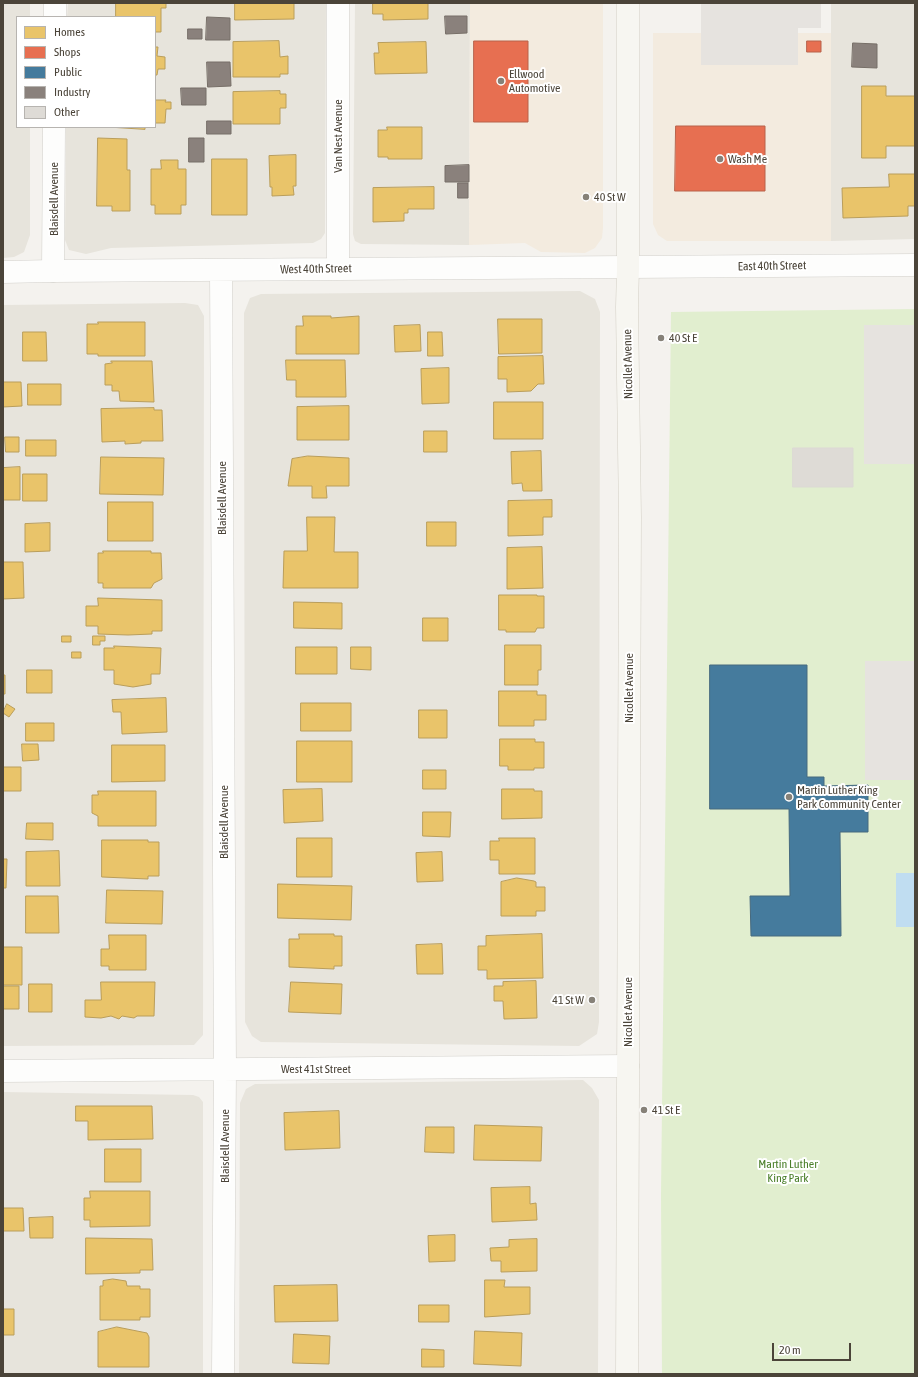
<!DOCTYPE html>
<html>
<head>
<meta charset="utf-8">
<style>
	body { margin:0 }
	#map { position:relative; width:918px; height:1377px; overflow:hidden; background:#f4f2ee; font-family:"Asap Condensed",sans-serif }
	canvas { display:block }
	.frame { position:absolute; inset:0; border:4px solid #4b4439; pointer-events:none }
	.legend { position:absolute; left:16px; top:16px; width:140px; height:112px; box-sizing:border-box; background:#fff; border:1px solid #b7b4b0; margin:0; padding:5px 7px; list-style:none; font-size:12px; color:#4b4439 }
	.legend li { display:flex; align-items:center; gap:8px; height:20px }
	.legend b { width:20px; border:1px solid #b7b4b0 }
	.scale { position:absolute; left:772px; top:1343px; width:79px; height:18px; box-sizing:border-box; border:2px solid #4b4439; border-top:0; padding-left:5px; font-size:12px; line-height:14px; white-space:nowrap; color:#4b4439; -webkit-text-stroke:3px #fff; paint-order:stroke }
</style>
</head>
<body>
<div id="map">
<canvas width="918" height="1377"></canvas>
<div class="frame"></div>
<ul class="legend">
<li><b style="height:11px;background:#e9c46a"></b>Homes</li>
<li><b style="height:11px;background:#e76f51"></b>Shops</li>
<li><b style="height:11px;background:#457b9d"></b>Public</li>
<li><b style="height:11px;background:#8a817c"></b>Industry</li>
<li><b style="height:11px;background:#dedbd6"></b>Other</li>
</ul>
<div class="scale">20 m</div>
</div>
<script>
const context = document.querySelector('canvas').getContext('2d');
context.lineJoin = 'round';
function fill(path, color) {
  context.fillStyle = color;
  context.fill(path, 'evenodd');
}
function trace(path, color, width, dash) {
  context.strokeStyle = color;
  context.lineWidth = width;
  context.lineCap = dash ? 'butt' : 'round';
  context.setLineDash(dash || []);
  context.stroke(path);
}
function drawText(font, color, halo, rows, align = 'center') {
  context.font = font + ' "Asap Condensed",sans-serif';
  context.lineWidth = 4;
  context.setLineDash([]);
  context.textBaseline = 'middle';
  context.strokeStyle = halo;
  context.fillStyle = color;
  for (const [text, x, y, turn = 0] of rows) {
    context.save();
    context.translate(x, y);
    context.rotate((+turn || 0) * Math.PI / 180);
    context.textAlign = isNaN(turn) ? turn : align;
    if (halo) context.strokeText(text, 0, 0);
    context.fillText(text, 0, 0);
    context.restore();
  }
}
fill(new Path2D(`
	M 3,3 L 30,3 L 30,17 L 17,17 L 17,127 L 30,127 L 30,235 L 24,252 L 14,257 L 3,258 Z
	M 68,3 L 326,3 L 325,233 L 321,239 L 313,243 L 111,248 L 86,254 L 69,250 L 65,240 L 66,127 L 155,127 L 155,17 L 67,17 Z
	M 355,3 L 470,3 L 469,245 L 361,244 L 355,241 L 353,234 Z
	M 831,3 L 915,3 L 915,239 L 831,241 Z
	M 580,291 L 595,299 L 600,312 L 599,1022 L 597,1034 L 579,1046 L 261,1042 L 252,1036 L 245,1022 L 244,313 L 250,298 L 261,294 Z
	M 185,303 L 198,305 L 204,316 L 203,1035 L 194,1045 L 3,1046 L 3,305 Z
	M 583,1080 L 592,1088 L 599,1100 L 598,1374 L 239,1374 L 240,1103 L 246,1089 L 255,1084 Z
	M 3,1092 L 193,1095 L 199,1097 L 203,1102 L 203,1374 L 3,1374 Z`), '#e7e4dc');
fill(new Path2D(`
	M 470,3 L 603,3 L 603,228 L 602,238 L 595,248 L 585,253 L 541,252 L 525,243 L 469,245 Z
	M 653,33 L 831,33 L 831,241 L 667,241 L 658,235 L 653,224 Z`), '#f3ebdf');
fill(new Path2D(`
	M 915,309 L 915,1374 L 662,1374 L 661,1195 L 671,312 Z`), '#e1eecf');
fill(new Path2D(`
	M 701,3 L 821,3 L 821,28 L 798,28 L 798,65 L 701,65 Z
	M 864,325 L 915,325 L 915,464 L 864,464 Z
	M 865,661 L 915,661 L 915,780 L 865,780 Z`), '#e6e3df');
fill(new Path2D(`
	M 915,873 L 915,927 L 896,927 L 896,873 Z`), '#c0ddf1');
const homes = new Path2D(`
	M 116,3 L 166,3 L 166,8 L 161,8 L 161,32 L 155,32 L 155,17 L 116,17 Z
	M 235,3 L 294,3 L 294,19 L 235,20 Z
	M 373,3 L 428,3 L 428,19 L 383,20 L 383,14 L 373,14 Z
	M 279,41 L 280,57 L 288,56 L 288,74 L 280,74 L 280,77 L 233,77 L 233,42 Z
	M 426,42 L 427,73 L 375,74 L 374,53 L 379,53 L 378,43 Z
	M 155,47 L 158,47 L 157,56 L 165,57 L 165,69 L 158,69 L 157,75 L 155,75 Z
	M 862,86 L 886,86 L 886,96 L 915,96 L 915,146 L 886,146 L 886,158 L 862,158 Z
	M 280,91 L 280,94 L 286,94 L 286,108 L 280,108 L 280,124 L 233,124 L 233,92 Z
	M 155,100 L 166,100 L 165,102 L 171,102 L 171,109 L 166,109 L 165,123 L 155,123 Z
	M 109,127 L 145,127 L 145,129 Z
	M 387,127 L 422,127 L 422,159 L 388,159 L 388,157 L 378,157 L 378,130 L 387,130 Z
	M 98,138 L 127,139 L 127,170 L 130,170 L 130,211 L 112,211 L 112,206 L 97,206 Z
	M 296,155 L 296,186 L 293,186 L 294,195 L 272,196 L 272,187 L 270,187 L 269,156 Z
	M 212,159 L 247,159 L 247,215 L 212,215 Z
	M 161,160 L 178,160 L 178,169 L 186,169 L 186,205 L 181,205 L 181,214 L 155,214 L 155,205 L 151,205 L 151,169 L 161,169 Z
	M 889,174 L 915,174 L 915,206 L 908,206 L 908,216 L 843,218 L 842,188 L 889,187 Z
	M 434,187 L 434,209 L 408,209 L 408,213 L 404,213 L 404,221 L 373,222 L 373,188 Z
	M 303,316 L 331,316 L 331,318 L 359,316 L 359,354 L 296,354 L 296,326 L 303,326 Z
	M 498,319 L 542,319 L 542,353 L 499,354 Z
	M 98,322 L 145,322 L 145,356 L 98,356 L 98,354 L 87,354 L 87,324 L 98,324 Z
	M 420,325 L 421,351 L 395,352 L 394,326 Z
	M 23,332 L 46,332 L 47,361 L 23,361 Z
	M 428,332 L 442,332 L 443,356 L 428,356 Z
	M 543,356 L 544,384 L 538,384 L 531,391 L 507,392 L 507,379 L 498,379 L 498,357 Z
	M 286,360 L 345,360 L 346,397 L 296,397 L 296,380 L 287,380 Z
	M 111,361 L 152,361 L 154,402 L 120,401 L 119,391 L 112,391 L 112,385 L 105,385 L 105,364 L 112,363 Z
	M 449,368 L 449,403 L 422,404 L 421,369 Z
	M 3,382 L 21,382 L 22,406 L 3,407 Z
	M 28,384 L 61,384 L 61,405 L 28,405 Z
	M 494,402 L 543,402 L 543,439 L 494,439 Z
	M 349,406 L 349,440 L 297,440 L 297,407 Z
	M 154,408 L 154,410 L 162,410 L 163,441 L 141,441 L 141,443 L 125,444 L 125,441 L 102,442 L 101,409 Z
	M 424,431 L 447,431 L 447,452 L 424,452 Z
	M 5,437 L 19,437 L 19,452 L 6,452 Z
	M 26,440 L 56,440 L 56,456 L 26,456 Z
	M 541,451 L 542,491 L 523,491 L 522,483 L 512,484 L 511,452 Z
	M 308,456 L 349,458 L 349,486 L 326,486 L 327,498 L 312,498 L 312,486 L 288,486 L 292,459 Z
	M 101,457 L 164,458 L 163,495 L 100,494 Z
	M 20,467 L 20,500 L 3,500 L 3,468 Z
	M 23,474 L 47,474 L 47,501 L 23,501 Z
	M 552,500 L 552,517 L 543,517 L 543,535 L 508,536 L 508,501 Z
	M 108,502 L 153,502 L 153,541 L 108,541 Z
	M 307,517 L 335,517 L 334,552 L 358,552 L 358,588 L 283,588 L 284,551 L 307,551 Z
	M 427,522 L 456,522 L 456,546 L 427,546 Z
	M 50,523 L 50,551 L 25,552 L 25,524 Z
	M 542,547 L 543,588 L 507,589 L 507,548 Z
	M 103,551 L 151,551 L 151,553 L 161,553 L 162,579 L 154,583 L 151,588 L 103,588 L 103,583 L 98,583 L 98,553 L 103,553 Z
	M 3,562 L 23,562 L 24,598 L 3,599 Z
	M 499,595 L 537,595 L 537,596 L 544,596 L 544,628 L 537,628 L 535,632 L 506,632 L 506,630 L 499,630 Z
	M 98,598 L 162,600 L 162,631 L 152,631 L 152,634 L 128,635 L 98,634 L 98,626 L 86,626 L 86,606 L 98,606 Z
	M 294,602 L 342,603 L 342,629 L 294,628 Z
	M 423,618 L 448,618 L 448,641 L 423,641 Z
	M 62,636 L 71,636 L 71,642 L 62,642 Z
	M 93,636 L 105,636 L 105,641 L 100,641 L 100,645 L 93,645 Z
	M 505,645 L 541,645 L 541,670 L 538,670 L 538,685 L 505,685 Z
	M 114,646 L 161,648 L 160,674 L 151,674 L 151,684 L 133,687 L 114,684 L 114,670 L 104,670 L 104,648 L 114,648 Z
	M 296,647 L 337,647 L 337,674 L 296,674 Z
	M 351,647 L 371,647 L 371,670 L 351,669 Z
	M 72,652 L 81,652 L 81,658 L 72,658 Z
	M 27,670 L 52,670 L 52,693 L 27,693 Z
	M 3,675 L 5,675 L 5,694 L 3,694 Z
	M 499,691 L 537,691 L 537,695 L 546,695 L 546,720 L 534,720 L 534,726 L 499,726 Z
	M 166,698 L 167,732 L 122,734 L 121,712 L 113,712 L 112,700 Z
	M 301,703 L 351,703 L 351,731 L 301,731 Z
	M 7,704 L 15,709 L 9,717 L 3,713 Z
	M 419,710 L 447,710 L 447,738 L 419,738 Z
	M 26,723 L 54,723 L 54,741 L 26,741 Z
	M 500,739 L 535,739 L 535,742 L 544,742 L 544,768 L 534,768 L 534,770 L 508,770 L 508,766 L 500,766 Z
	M 297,741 L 352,741 L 352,782 L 297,782 Z
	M 22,744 L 38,744 L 39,760 L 23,761 Z
	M 112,745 L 165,745 L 165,781 L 112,782 Z
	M 3,767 L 21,767 L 21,791 L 3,791 Z
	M 423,770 L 446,770 L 446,789 L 423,789 Z
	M 322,789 L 323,821 L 284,823 L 283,790 Z
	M 502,789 L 534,789 L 534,791 L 542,791 L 542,818 L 502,819 Z
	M 98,791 L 156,791 L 156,826 L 98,826 L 98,816 L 92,813 L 92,795 L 98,795 Z
	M 423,812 L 451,812 L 450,837 L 423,836 Z
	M 27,823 L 53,823 L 53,840 L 26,839 Z
	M 297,838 L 332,838 L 332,877 L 297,877 Z
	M 499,838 L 535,838 L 535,874 L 499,874 L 499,860 L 490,860 L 490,841 L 499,841 Z
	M 102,840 L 148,840 L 148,842 L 159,842 L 159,876 L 148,876 L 148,879 L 102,877 Z
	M 59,851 L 60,886 L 26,886 L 26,852 Z
	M 442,852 L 443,881 L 417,882 L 416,853 Z
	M 3,859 L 7,859 L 6,888 L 3,888 Z
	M 517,878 L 534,881 L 536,882 L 536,887 L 545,887 L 545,911 L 536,911 L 536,916 L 501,916 L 501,882 Z
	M 278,884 L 352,886 L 351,920 L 278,918 Z
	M 107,890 L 163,891 L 162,924 L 106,923 Z
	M 26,896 L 58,896 L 59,933 L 26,933 Z
	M 299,934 L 334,934 L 334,936 L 342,936 L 342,966 L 334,966 L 334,969 L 289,967 L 289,939 L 299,939 Z
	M 542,934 L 543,978 L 487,979 L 487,970 L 478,970 L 478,946 L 486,946 L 486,936 Z
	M 109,935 L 146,935 L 146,970 L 109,970 L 109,966 L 101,966 L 101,949 L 109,949 Z
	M 442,944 L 443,974 L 417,974 L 416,945 Z
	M 3,947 L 22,947 L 22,985 L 3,985 Z
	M 536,981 L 537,1018 L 504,1019 L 503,1001 L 494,1001 L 494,986 L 503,986 L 503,982 Z
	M 101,982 L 155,982 L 154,1016 L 137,1016 L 134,1018 L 122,1016 L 119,1019 L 111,1016 L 101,1018 L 85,1017 L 85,1000 L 101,1000 Z
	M 291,982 L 342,984 L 341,1014 L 289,1012 Z
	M 29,984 L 52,984 L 52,1012 L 29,1012 Z
	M 3,986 L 19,986 L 19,1009 L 3,1009 Z
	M 76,1106 L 152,1106 L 153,1139 L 88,1140 L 88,1121 L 76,1121 Z
	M 339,1111 L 340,1148 L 285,1150 L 284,1113 Z
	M 475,1125 L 542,1127 L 541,1161 L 474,1160 Z
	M 426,1127 L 454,1127 L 454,1153 L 425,1152 Z
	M 105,1149 L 141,1149 L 141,1182 L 105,1182 Z
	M 530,1187 L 530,1204 L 536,1203 L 537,1220 L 492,1222 L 491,1188 Z
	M 90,1191 L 150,1191 L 150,1226 L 90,1227 L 90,1220 L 84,1220 L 84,1198 L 90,1198 Z
	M 3,1208 L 23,1208 L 24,1231 L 3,1231 Z
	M 53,1217 L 53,1238 L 30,1238 L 29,1218 Z
	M 455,1235 L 455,1261 L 429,1262 L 428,1236 Z
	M 86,1238 L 152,1239 L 153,1270 L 140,1270 L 140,1273 L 86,1274 Z
	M 537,1239 L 537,1271 L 501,1272 L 501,1261 L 491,1261 L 490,1248 L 509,1247 L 509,1240 Z
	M 113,1279 L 126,1281 L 127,1286 L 140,1286 L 140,1289 L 150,1289 L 150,1317 L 140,1317 L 140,1320 L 100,1320 L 100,1286 L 103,1286 L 103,1281 Z
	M 485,1280 L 505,1280 L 504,1287 L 530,1287 L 530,1314 L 485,1317 Z
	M 337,1285 L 338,1321 L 275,1322 L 274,1286 Z
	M 419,1305 L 449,1305 L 449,1322 L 419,1322 Z
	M 3,1309 L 14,1309 L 14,1335 L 3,1335 Z
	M 117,1327 L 147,1333 L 149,1337 L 149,1367 L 98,1367 L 98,1332 Z
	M 475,1331 L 522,1333 L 521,1366 L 474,1364 Z
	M 294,1334 L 330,1336 L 329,1364 L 293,1363 Z
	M 422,1349 L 444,1350 L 444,1367 L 422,1367 Z`);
fill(homes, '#e9c46a');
trace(homes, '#ba9e5b', 1);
const shops = new Path2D(`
	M 474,41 L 528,41 L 528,122 L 474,122 Z
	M 807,41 L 821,41 L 821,52 L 807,52 Z
	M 676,126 L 765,126 L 765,191 L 675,191 Z`);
fill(shops, '#e76f51');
trace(shops, '#b8624a', 1);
const public = new Path2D(`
	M 710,665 L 807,665 L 807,777 L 824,777 L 824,786 L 868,785 L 868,832 L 840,832 L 841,936 L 751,936 L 750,896 L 790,896 L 789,809 L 710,809 Z`);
fill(public, '#457b9d');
trace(public, '#476a7f', 1);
const industry = new Path2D(`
	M 445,16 L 467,16 L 467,33 L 446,34 Z
	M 207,17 L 230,18 L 230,40 L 206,40 Z
	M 188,29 L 202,29 L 202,39 L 188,39 Z
	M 853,43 L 877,44 L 877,68 L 852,67 Z
	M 207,62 L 230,62 L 231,86 L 208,87 Z
	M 181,88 L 206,88 L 206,105 L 182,105 Z
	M 207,121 L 231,121 L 231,134 L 207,134 Z
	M 189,138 L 204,138 L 204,162 L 189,162 Z
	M 469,165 L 469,182 L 445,182 L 445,166 Z
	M 458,183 L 468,183 L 468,198 L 458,198 Z`);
fill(industry, '#8a817c');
trace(industry, '#776f68', 1);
const building = new Path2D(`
	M 793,448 L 853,448 L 853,487 L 793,487 Z`);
fill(building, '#dedbd6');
trace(building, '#dcd9d4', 1);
const minor = new Path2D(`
	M 338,3 L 338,268
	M 55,17 L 55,3
	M 54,127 L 53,271 L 915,265
	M 221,270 L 225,1070 L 223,1374
	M 3,1071 L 628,1066`);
const tertiary = new Path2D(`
	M 3,272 L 53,271`);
const secondary = new Path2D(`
	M 627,1374 L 630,517 L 627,307 L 628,268 L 628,3`);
trace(minor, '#d2d0cb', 23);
trace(tertiary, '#d2d0cb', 23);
trace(secondary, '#d3cfc5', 23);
trace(minor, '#fdfdfc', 22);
trace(tertiary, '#fdfdfc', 22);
trace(secondary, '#f7f6f1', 22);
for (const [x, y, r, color] of [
	[501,81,4,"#868178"],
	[720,159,4,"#868178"],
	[586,197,4,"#868178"],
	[661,338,4,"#868178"],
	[789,797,4,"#868178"],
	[592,1000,4,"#868178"],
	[644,1110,4,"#868178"]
]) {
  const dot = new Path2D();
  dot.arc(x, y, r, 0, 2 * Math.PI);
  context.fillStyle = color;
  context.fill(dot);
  trace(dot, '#fff', 1.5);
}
drawText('12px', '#4b4439', '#fff', [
	["Ellwood",509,74],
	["Automotive",509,88],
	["Wash Me",728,159],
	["40 St W",594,197],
	["40 St E",669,338],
	["Martin Luther King",797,790],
	["Park Community Center",797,804],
	["41 St W",584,1000,"right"],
	["41 St E",652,1110]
], 'left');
drawText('12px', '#4b4439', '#fff', [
	["Van Nest Avenue",338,136,-90],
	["Blaisdell Avenue",54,199,-90],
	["East 40th Street",772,266,-1],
	["West 40th Street",316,269,-1],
	["Nicollet Avenue",628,364,-91],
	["Blaisdell Avenue",222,498,-90],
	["Nicollet Avenue",629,688,-90],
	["Blaisdell Avenue",224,822,-90],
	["Nicollet Avenue",628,1012,-90],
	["West 41st Street",316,1069],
	["Blaisdell Avenue",225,1146,-90]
]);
drawText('12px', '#4a7f2a', '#fff', [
	["Martin Luther",788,1164],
	["King Park",788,1178]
]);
</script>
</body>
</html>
